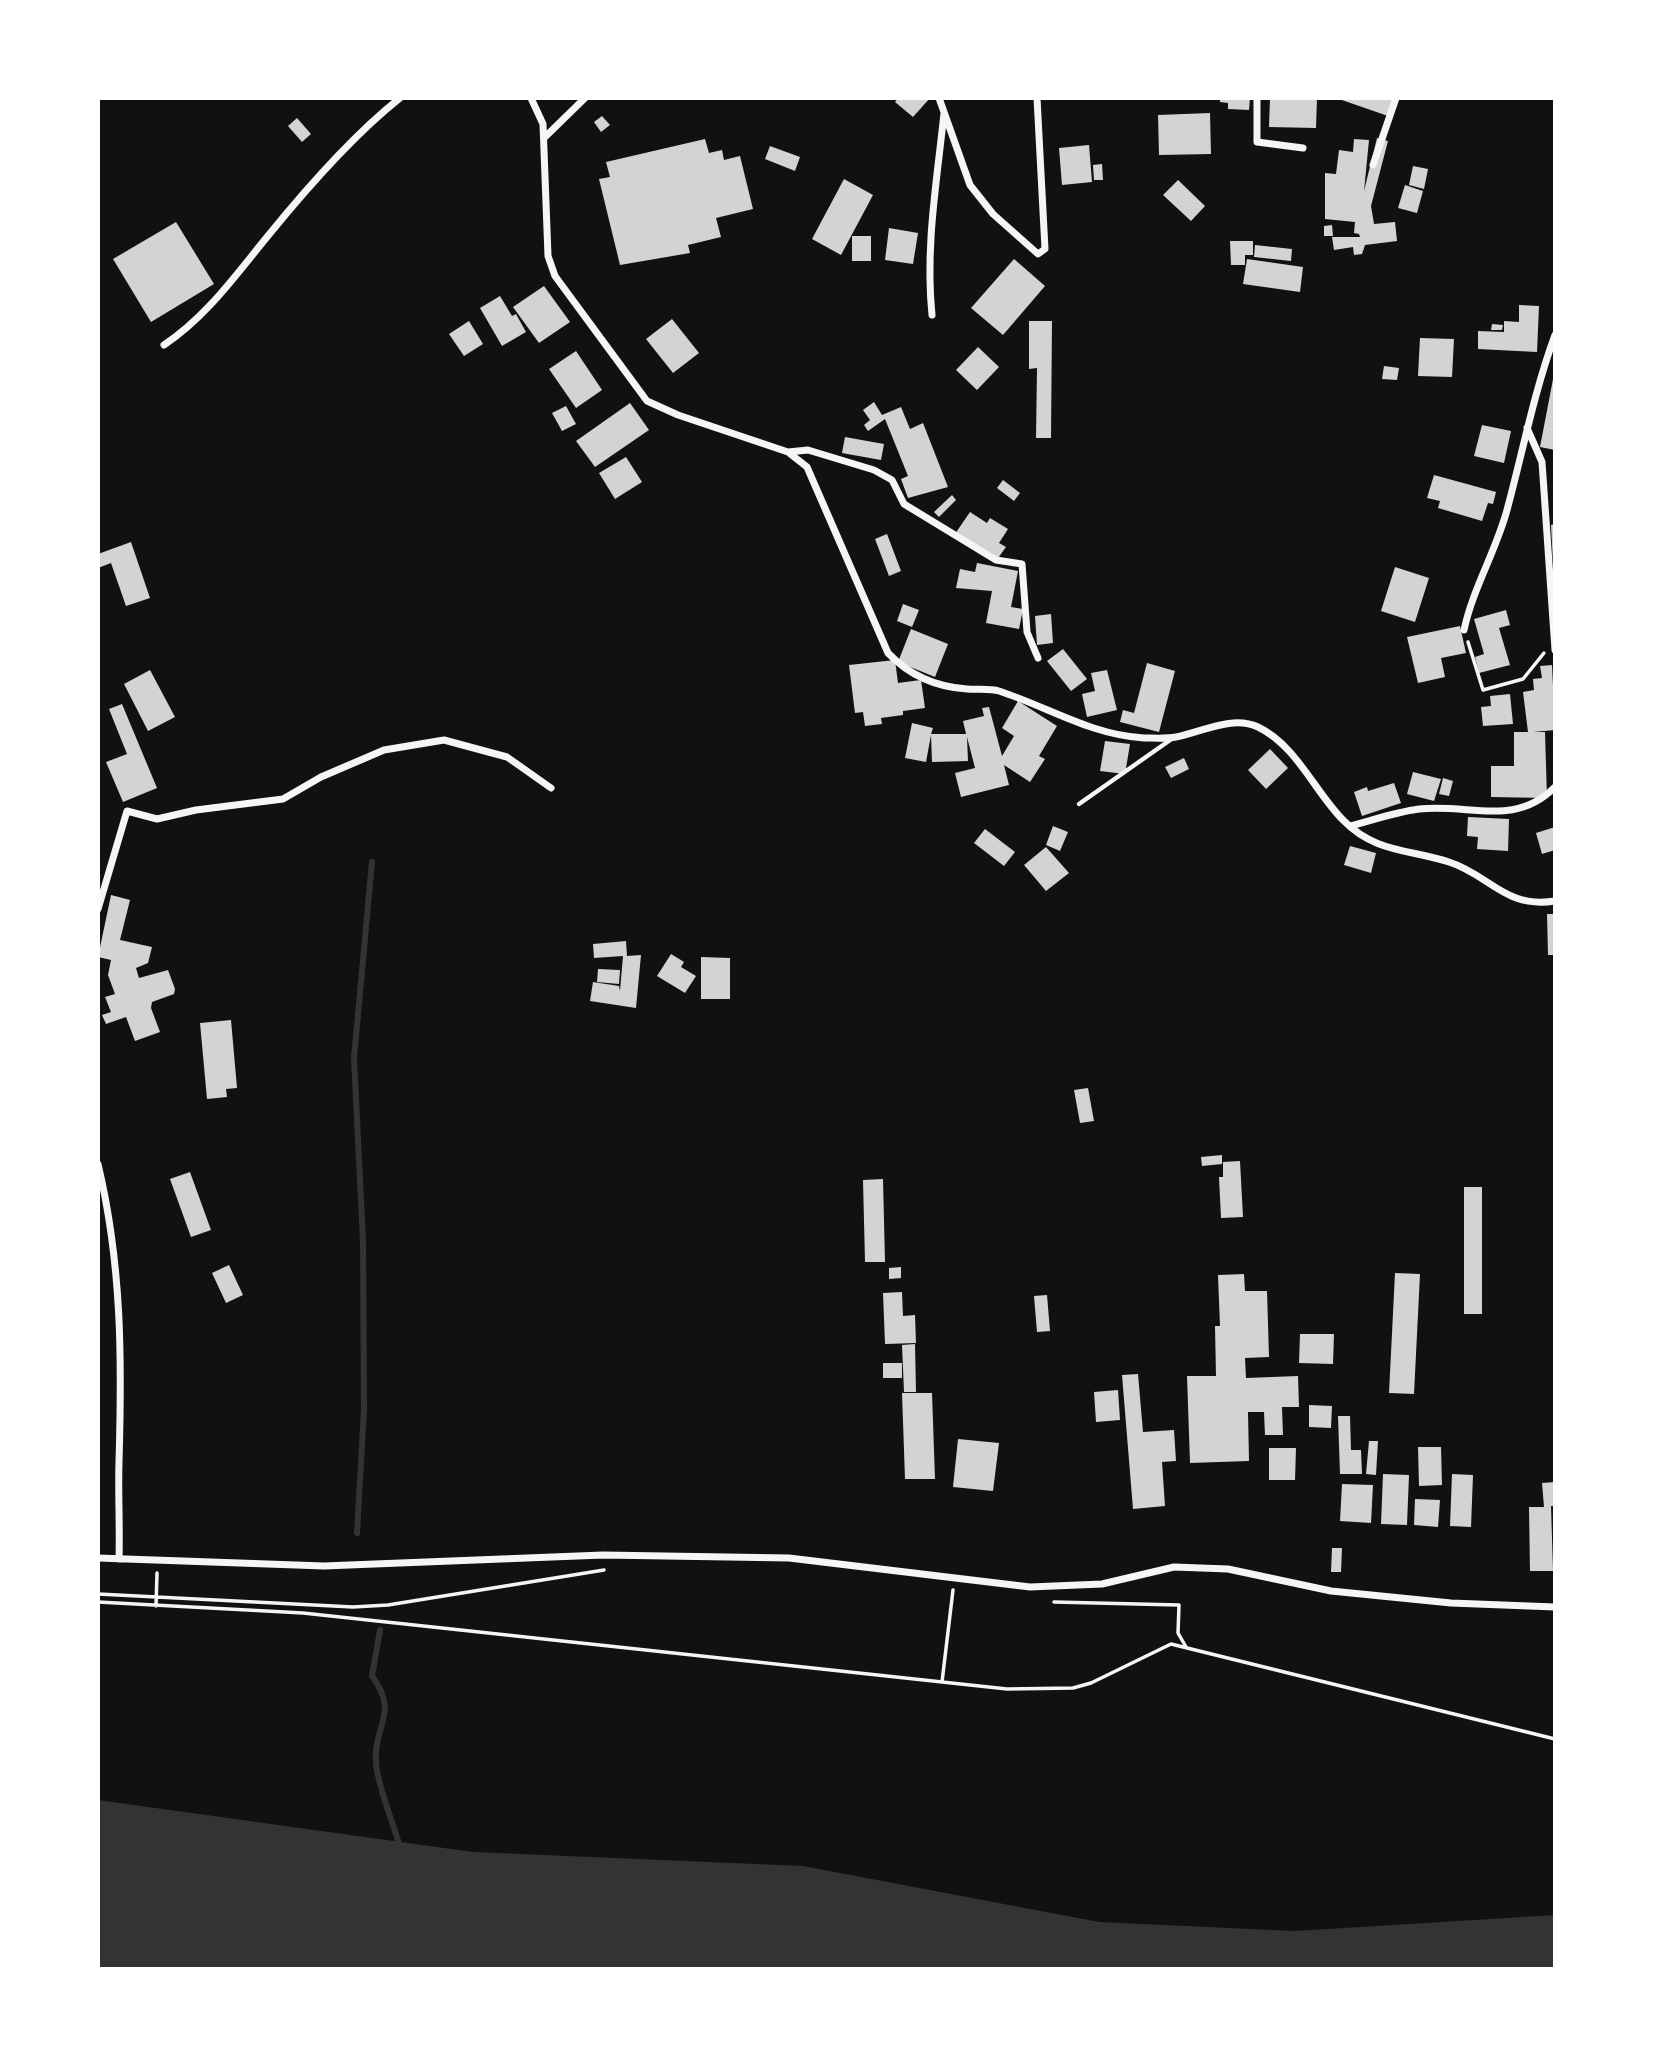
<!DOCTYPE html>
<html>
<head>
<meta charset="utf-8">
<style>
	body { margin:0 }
	#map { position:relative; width:1653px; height:2067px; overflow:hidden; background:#111; font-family:Roboto,sans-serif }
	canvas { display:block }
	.frame { position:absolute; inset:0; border:100px solid #fff; pointer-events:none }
</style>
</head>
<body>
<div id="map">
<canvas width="1653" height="2067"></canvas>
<div class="frame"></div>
</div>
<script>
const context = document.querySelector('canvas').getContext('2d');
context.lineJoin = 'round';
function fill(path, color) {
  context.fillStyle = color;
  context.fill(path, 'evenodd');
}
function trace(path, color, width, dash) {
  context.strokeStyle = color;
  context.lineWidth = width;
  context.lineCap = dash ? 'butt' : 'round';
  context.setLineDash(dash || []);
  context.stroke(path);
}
fill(new Path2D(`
	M 98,1800 L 473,1852 L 803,1866 L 1099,1922 L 1295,1931 L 1555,1915 L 1555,1969 L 98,1969 Z`), '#333');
trace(new Path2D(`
	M 357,1533 L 364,1410 L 363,1241 L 354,1058 L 372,862
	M 380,1630 L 372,1676 C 400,1714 373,1724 376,1764 C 379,1790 392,1819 399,1844 L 399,1852`), '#333', 6);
fill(new Path2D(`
	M 898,98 L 930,98 L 913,117 L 895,102 Z
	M 1220,98 L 1250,98 L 1249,110 L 1228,109 L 1228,103 L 1220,102 Z
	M 1270,98 L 1317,98 L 1316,128 L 1269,127 Z
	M 1336,98 L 1388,98 L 1394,100 L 1388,116 Z
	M 1210,113 L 1211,154 L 1159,155 L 1158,115 Z
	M 602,116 L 610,125 L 601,132 L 594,122 Z
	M 297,118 L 311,134 L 302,142 L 288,126 Z
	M 1377,138 L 1388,141 L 1371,206 L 1374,224 L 1395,222 L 1397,241 L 1365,245 L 1362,254 L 1354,255 L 1353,247 L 1334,250 L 1332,237 L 1360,237 L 1359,234 L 1354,233 L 1355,222 L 1325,219 L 1325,173 L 1336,174 L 1339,150 L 1353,152 L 1354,139 L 1369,140 L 1364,191 Z
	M 705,139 L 709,153 L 722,150 L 724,160 L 740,156 L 753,209 L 716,218 L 721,237 L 688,245 L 690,253 L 620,265 L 599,179 L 610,177 L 606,162 Z
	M 1089,145 L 1092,182 L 1062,185 L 1059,148 Z
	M 770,146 L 800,157 L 795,171 L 765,159 Z
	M 1102,164 L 1103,180 L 1094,180 L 1093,165 Z
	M 1413,166 L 1428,169 L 1424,189 L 1409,185 Z
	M 844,179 L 873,195 L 841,255 L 812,239 Z
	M 1178,180 L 1205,206 L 1191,221 L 1163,195 Z
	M 1405,185 L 1423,191 L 1417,213 L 1398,208 Z
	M 176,222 L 214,284 L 151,322 L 113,259 Z
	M 1332,225 L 1333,236 L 1324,236 L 1324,226 Z
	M 889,228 L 918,233 L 913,264 L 885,260 Z
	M 852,236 L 871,236 L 871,261 L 852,261 Z
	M 1230,241 L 1253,241 L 1253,255 L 1245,255 L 1245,265 L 1231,265 Z
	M 1255,245 L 1292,249 L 1291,261 L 1254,257 Z
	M 1014,259 L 1045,286 L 1003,335 L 971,308 Z
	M 1247,259 L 1303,267 L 1300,292 L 1243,284 Z
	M 544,286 L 570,322 L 539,343 L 513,307 Z
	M 500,296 L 512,316 L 516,314 L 526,332 L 502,346 L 480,308 Z
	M 1519,305 L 1539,306 L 1537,352 L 1478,349 L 1478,331 L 1504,332 L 1504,321 L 1519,322 Z
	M 672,319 L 699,353 L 673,373 L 646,339 Z
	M 469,321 L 483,344 L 464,356 L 449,334 Z
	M 1029,321 L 1052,321 L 1051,438 L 1036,438 L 1037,368 L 1029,369 Z
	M 1492,324 L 1503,325 L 1502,330 L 1491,330 Z
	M 1420,338 L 1454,339 L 1452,377 L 1418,376 Z
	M 978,347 L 999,367 L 977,390 L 956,370 Z
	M 576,351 L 602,390 L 576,408 L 549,369 Z
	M 1384,366 L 1399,368 L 1397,380 L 1382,379 Z
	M 1554,374 L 1555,374 L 1555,450 L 1540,447 Z
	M 874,402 L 882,415 L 901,407 L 910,429 L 923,423 L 948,487 L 908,498 L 901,479 L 908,476 L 885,419 L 868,431 L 864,425 L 870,420 L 863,410 Z
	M 630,403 L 649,430 L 595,467 L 576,441 Z
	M 566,406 L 576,424 L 562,431 L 552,413 Z
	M 1482,425 L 1511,431 L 1504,463 L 1474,456 Z
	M 845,437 L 884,444 L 881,460 L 842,453 Z
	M 626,457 L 642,482 L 615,499 L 599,473 Z
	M 1434,475 L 1496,492 L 1493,504 L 1488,503 L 1482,521 L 1438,508 L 1440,501 L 1427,498 Z
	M 1003,480 L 1020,493 L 1014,501 L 997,488 Z
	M 952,495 L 956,500 L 939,517 L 934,512 Z
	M 970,512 L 987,523 L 990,518 L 1008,529 L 999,543 L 1006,547 L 996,561 L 955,534 Z
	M 1555,524 L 1555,563 L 1553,563 L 1551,525 Z
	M 887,534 L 901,571 L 889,576 L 875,539 Z
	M 131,542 L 150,598 L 126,606 L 111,563 L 98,568 L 98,554 Z
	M 977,563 L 1018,571 L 1011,607 L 1023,609 L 1019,629 L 986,623 L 992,591 L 956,588 L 960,569 L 975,572 Z
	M 1395,567 L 1429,578 L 1415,622 L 1381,611 Z
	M 903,604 L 919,610 L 912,627 L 897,621 Z
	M 1506,610 L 1510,625 L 1499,628 L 1510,665 L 1479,673 L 1475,657 L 1484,654 L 1474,619 Z
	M 1051,614 L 1053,643 L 1037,645 L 1035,616 Z
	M 1460,626 L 1466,653 L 1441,658 L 1445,677 L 1418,683 L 1407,637 Z
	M 911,629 L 948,644 L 935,677 L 898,662 Z
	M 1063,649 L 1087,679 L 1071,691 L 1047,661 Z
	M 895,660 L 898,683 L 921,680 L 925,708 L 903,711 L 903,715 L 881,718 L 882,724 L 865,726 L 863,712 L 855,713 L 849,665 Z
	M 1147,663 L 1175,671 L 1159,732 L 1120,722 L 1123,710 L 1134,713 Z
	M 1552,665 L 1555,730 L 1533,732 L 1545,732 L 1547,798 L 1491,797 L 1491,766 L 1514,766 L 1514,732 L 1528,732 L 1523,692 L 1534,690 L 1533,679 L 1542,678 L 1540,666 Z
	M 150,670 L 175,717 L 148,731 L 124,684 Z
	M 1107,670 L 1117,710 L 1087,717 L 1082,694 L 1095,691 L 1091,673 Z
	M 1510,694 L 1513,724 L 1483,726 L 1481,707 L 1491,706 L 1490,696 Z
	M 1018,701 L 1057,726 L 1039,756 L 1045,759 L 1030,782 L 1004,765 L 1009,785 L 961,797 L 955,773 L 975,768 L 967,737 L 968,761 L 932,762 L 931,735 L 926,762 L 905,758 L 912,723 L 933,728 L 931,734 L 966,734 L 963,721 L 984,716 L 982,708 L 989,707 L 1002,756 L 1014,736 L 1002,728 Z
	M 122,704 L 157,788 L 123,802 L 106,762 L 127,754 L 109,709 Z
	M 1105,741 L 1130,744 L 1125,774 L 1100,771 Z
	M 1270,749 L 1288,768 L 1266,789 L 1248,770 Z
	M 1184,758 L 1189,769 L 1171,778 L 1165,767 Z
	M 1413,772 L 1441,779 L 1434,801 L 1407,794 Z
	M 1443,778 L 1453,781 L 1449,796 L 1439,794 Z
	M 1394,783 L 1401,803 L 1362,816 L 1354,792 L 1367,787 L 1368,791 Z
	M 1468,817 L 1509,819 L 1508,851 L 1477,849 L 1478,837 L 1467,836 Z
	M 1053,826 L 1068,832 L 1060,851 L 1046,845 Z
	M 1555,827 L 1555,850 L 1542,854 L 1536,833 Z
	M 985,829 L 1015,852 L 1004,866 L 974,843 Z
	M 1350,846 L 1376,853 L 1371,873 L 1344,865 Z
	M 1046,847 L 1069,873 L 1046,891 L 1024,865 Z
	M 111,895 L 130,900 L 120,940 L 152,947 L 148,963 L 136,968 L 139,978 L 168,970 L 175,989 L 174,994 L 152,1002 L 151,1008 L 160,1032 L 135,1041 L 126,1017 L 106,1024 L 102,1015 L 111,1012 L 105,997 L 115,994 L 108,975 L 111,960 L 98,957 Z
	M 1547,914 L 1555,914 L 1555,955 L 1548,955 Z
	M 626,941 L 627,956 L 641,955 L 636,1008 L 590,1001 L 593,982 L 619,986 L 620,991 L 623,956 L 594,958 L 593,944 Z
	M 671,954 L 684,962 L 681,967 L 696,976 L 685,993 L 657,976 Z
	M 701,957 L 730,958 L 730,999 L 701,999 Z
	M 598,969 L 620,970 L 619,984 L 597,982 Z
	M 231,1020 L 237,1088 L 226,1089 L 227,1097 L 207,1099 L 200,1023 Z
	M 1088,1088 L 1094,1121 L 1080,1123 L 1074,1090 Z
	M 1222,1155 L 1222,1164 L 1202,1166 L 1201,1157 Z
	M 1240,1161 L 1243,1217 L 1221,1218 L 1219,1177 L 1223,1177 L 1223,1162 Z
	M 190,1172 L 211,1230 L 191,1237 L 170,1179 Z
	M 883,1179 L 885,1262 L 865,1262 L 863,1180 Z
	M 1464,1187 L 1482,1187 L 1482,1314 L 1464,1314 Z
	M 229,1265 L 243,1295 L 226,1303 L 212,1273 Z
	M 901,1267 L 901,1278 L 889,1279 L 889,1268 Z
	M 1395,1273 L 1420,1274 L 1414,1394 L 1389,1393 Z
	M 1244,1274 L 1245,1291 L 1267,1291 L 1269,1357 L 1245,1358 L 1246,1378 L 1298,1376 L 1299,1407 L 1282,1407 L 1283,1435 L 1265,1435 L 1264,1412 L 1248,1412 L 1249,1461 L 1190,1463 L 1187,1376 L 1216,1376 L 1215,1326 L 1220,1326 L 1218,1275 Z
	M 902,1292 L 903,1316 L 915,1315 L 916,1343 L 885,1344 L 883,1293 Z
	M 1047,1295 L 1050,1331 L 1037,1332 L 1034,1296 Z
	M 1300,1334 L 1334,1334 L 1333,1364 L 1299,1363 Z
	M 915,1344 L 916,1392 L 904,1392 L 902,1345 Z
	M 883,1363 L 902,1363 L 902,1378 L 883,1378 Z
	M 1138,1374 L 1143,1432 L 1174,1430 L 1176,1461 L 1162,1462 L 1165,1506 L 1133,1509 L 1122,1375 Z
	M 1118,1390 L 1120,1420 L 1096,1422 L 1094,1392 Z
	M 902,1393 L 932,1393 L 935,1479 L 905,1479 Z
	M 1309,1405 L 1332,1406 L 1331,1428 L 1309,1427 Z
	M 1338,1416 L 1350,1416 L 1351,1450 L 1361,1450 L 1362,1474 L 1340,1474 Z
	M 958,1439 L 999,1443 L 993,1491 L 953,1487 Z
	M 1369,1441 L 1378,1441 L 1376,1475 L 1366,1474 Z
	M 1418,1447 L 1441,1447 L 1442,1485 L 1419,1486 Z
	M 1269,1448 L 1296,1448 L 1295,1480 L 1269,1480 Z
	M 1383,1474 L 1409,1475 L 1407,1525 L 1381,1524 Z
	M 1452,1474 L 1473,1475 L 1471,1527 L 1450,1526 Z
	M 1555,1482 L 1555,1506 L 1551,1506 L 1553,1571 L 1530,1571 L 1529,1507 L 1544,1507 L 1542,1483 Z
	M 1342,1484 L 1373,1485 L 1371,1523 L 1340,1521 Z
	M 1415,1499 L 1440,1500 L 1438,1527 L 1414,1525 Z
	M 1332,1548 L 1342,1548 L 1341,1572 L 1331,1572 Z`), '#d3d3d3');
trace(new Path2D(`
	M 1468,642 L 1483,690 L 1523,679 L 1544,653
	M 98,1594 L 353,1607 L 388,1605 L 604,1570
	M 98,1602 L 303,1613 L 1007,1689 L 1073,1688 L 1091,1683 L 1171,1644 L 1555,1739
	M 1054,1602 L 1179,1605 L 1178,1633 L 1186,1647
	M 156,1606 L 157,1573
	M 942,1682 L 953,1590`), '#f5f5f5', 3.5);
trace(new Path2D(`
	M 1079,804 L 1173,738`), '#f5f5f5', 4.5);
trace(new Path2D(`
	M 531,98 L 543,124 L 548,256 L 555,276 L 647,401 L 678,415 L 788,452 L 807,467 L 888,653 C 909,675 936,687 967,689 C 977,690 989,688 999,691 C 1048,707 1091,735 1144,738 C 1154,738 1166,739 1176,737 C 1202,732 1232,715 1258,727 C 1296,745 1315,792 1343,820 C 1375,853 1409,849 1449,862 C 1490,875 1505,909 1555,901
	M 939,98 L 970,185 L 993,214 L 1038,254 L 1045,249 L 1037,98
	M 1257,98 L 1257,142 L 1303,148
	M 544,138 L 585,98
	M 1373,165 L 1396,98
	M 932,315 C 925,247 937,181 944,113
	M 164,345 C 206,317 235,276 267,237 C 306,189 352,136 400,98
	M 1527,428 L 1542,462 L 1555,650
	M 788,452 L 808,450 L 874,470 L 892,480 L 904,504 L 996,560 L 1022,564 L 1027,632 L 1038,658
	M 1464,630 C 1473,588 1496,551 1507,510 C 1523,451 1534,392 1555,335
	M 1350,826 C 1373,820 1396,812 1419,809 C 1470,803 1514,828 1555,787
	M 98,909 L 127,811 L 157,819 L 196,810 L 283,799 L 321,777 L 384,750 L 444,740 L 507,757 L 551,788
	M 98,1164 C 122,1265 122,1360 119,1462 C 118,1495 120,1527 119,1559
	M 98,1558 L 324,1566 L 603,1555 L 789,1558 L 1030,1587 L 1102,1584 L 1174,1567 L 1228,1569 L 1331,1591 L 1451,1603 L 1555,1607`), '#f5f5f5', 7);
</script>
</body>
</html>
